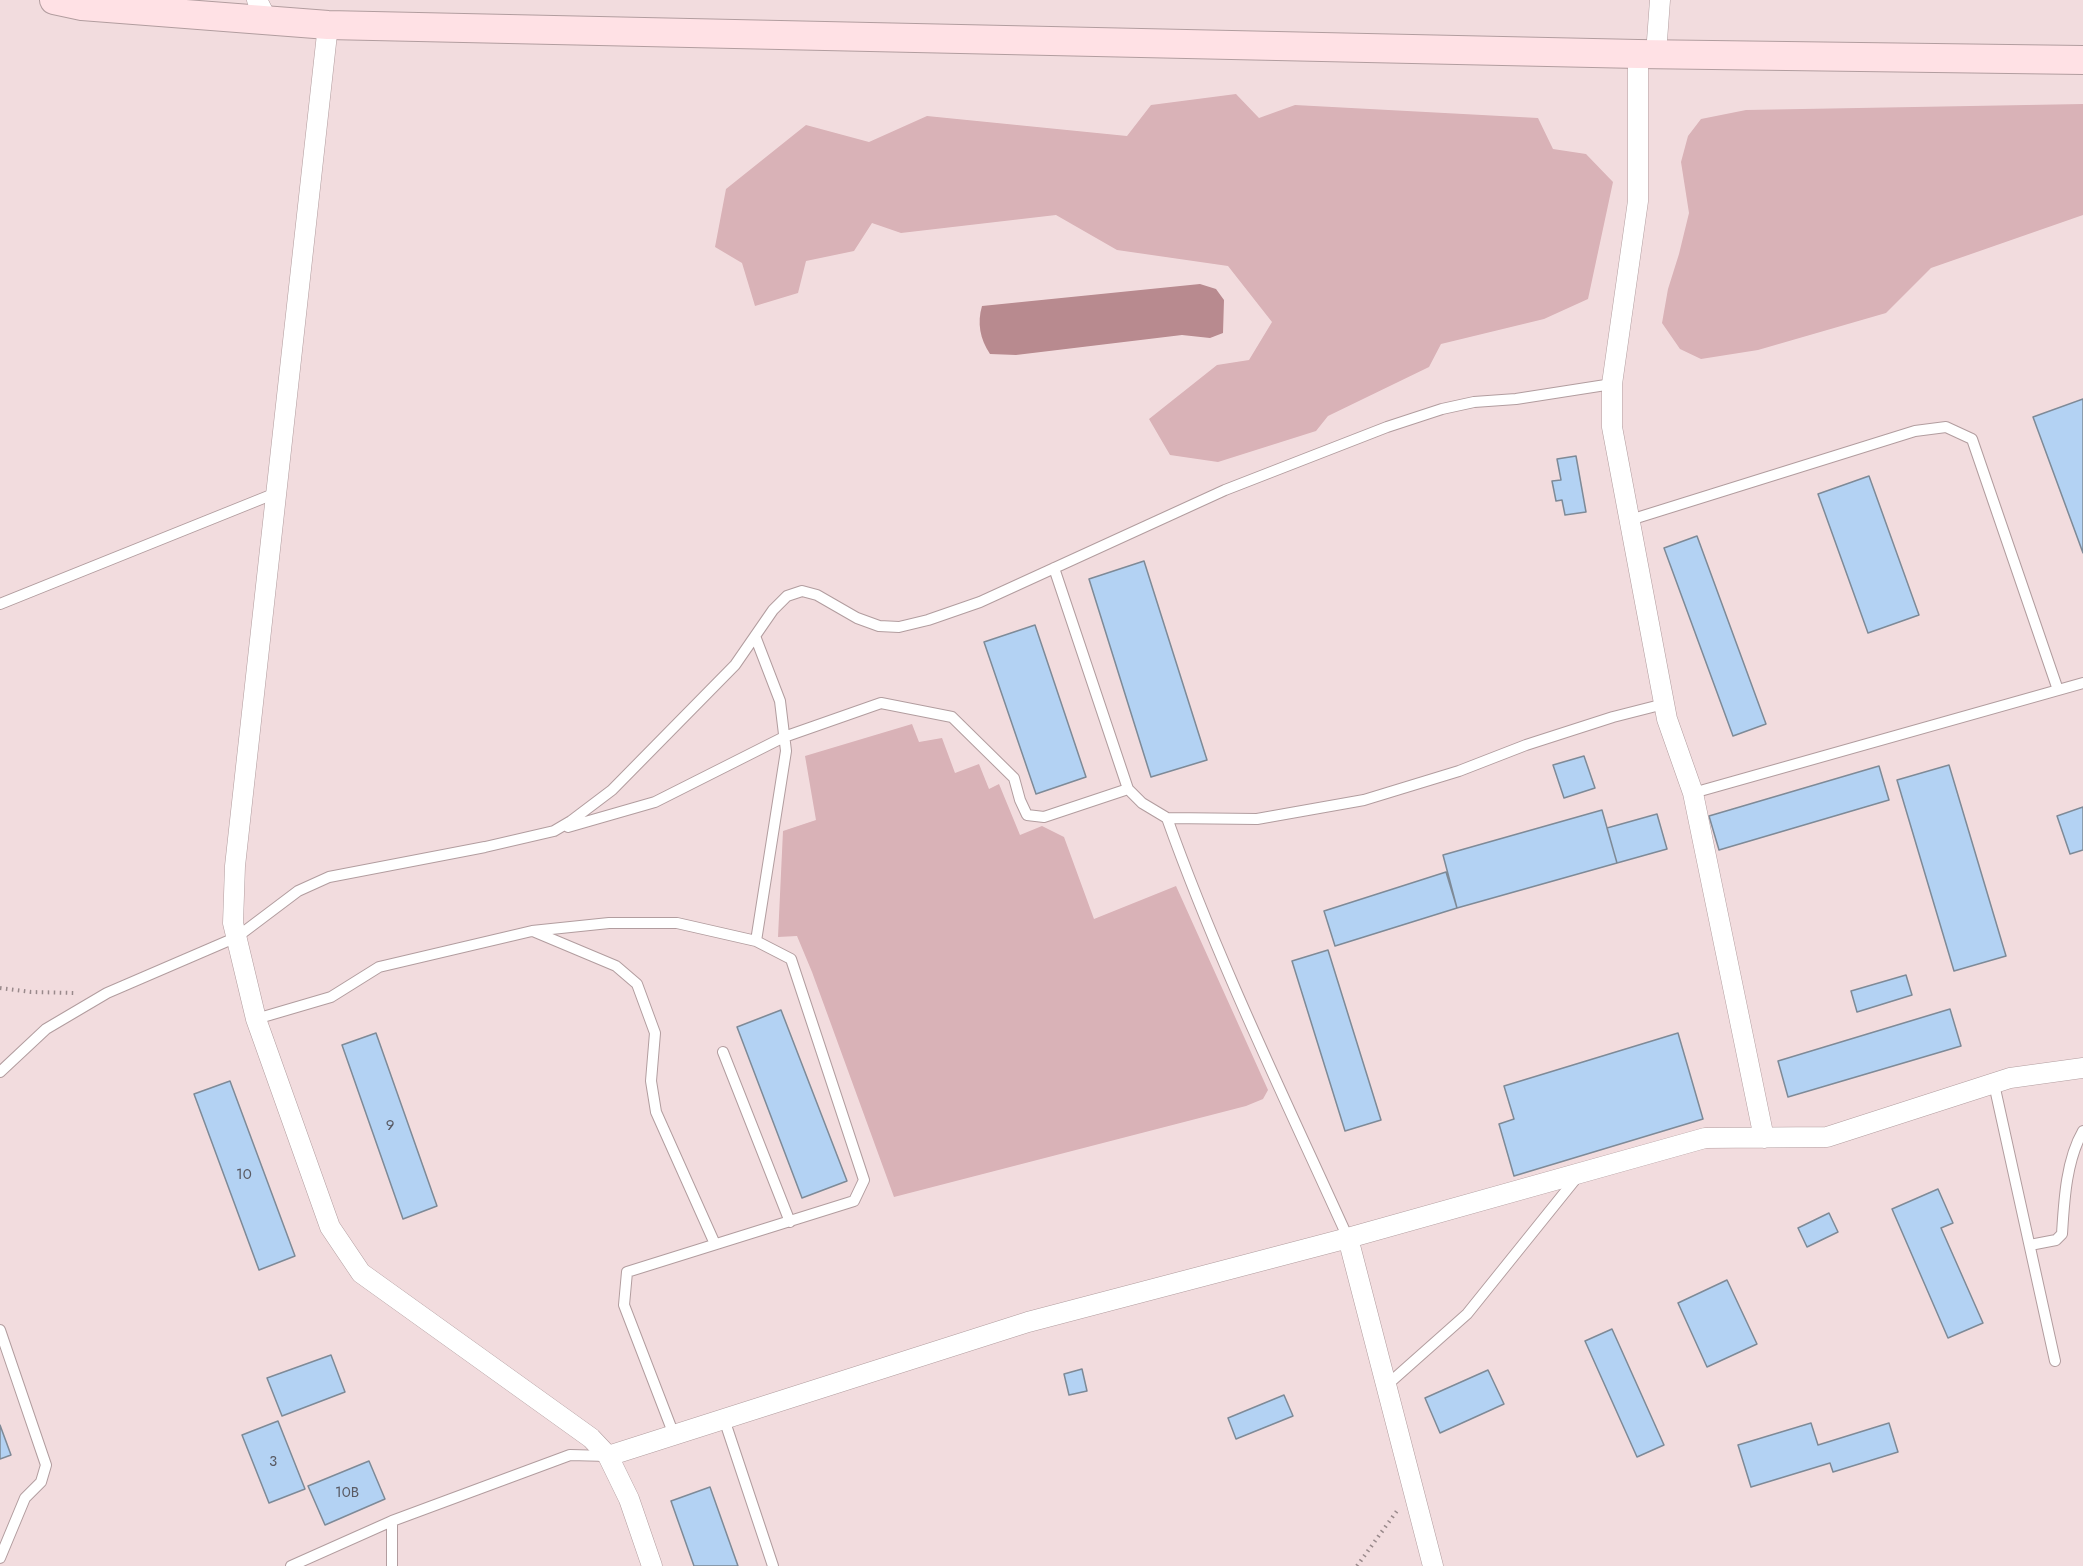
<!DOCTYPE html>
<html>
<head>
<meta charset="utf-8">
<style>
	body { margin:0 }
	canvas { display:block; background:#f2dcde }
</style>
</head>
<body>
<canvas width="2083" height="1566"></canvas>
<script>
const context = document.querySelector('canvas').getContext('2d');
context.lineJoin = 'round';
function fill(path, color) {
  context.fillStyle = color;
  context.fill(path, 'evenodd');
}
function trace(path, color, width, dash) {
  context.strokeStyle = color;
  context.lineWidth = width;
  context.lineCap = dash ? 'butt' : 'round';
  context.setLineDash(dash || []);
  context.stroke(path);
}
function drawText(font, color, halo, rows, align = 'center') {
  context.font = font + ' Jost,sans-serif';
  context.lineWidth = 6;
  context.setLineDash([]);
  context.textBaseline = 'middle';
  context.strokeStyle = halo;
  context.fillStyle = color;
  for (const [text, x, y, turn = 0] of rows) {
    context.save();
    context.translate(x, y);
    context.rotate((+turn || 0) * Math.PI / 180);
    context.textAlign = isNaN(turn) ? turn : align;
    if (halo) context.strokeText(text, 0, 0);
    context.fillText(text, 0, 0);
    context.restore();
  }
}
fill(new Path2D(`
	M 1236,94 L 1259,118 L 1295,105 L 1538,118 L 1553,149 L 1586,154 L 1613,182 L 1588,299 L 1544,319 L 1441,344 L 1429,367 L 1328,416 L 1316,431 L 1218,462 L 1170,455 L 1149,419 L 1217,365 L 1249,360 L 1272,322 L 1228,266 L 1117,250 L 1056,215 L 901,233 L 872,223 L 854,251 L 806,261 L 798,293 L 755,306 L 742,263 L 715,247 L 726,189 L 806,125 L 869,142 L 927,116 L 1127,136 L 1151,105 Z
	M 2083,104 L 2083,215 L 1931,268 L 1886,313 L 1758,350 L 1701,359 L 1680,349 L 1662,323 L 1668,289 L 1679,254 L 1689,213 L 1681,162 L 1688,136 L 1701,119 L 1746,110 Z
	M 912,724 L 919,742 L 942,738 L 955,773 L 979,764 L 989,789 L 999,784 L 1020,835 L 1042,826 L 1064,837 L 1094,919 L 1176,886 L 1268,1090 L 1263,1099 L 1246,1106 L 894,1197 L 812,972 L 797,936 L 778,937 L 783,831 L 816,820 L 805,756 Z`), '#d9b2b7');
fill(new Path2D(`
	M 1200,284 L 1216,289 L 1224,300 L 1223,333 L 1210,338 L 1182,335 L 1016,355 L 990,354 C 980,339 977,323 982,306 Z`), '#b88a8f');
const building = new Path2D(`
	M 2083,399 L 2083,553 L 2033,417 Z
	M 1576,456 L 1586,512 L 1565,515 L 1562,500 L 1556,501 L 1552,481 L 1561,480 L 1557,459 Z
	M 1869,476 L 1919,615 L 1868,633 L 1818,494 Z
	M 1697,536 L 1766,724 L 1733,736 L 1664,548 Z
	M 1144,561 L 1207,760 L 1151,777 L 1089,579 Z
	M 1035,625 L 1086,777 L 1036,794 L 984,642 Z
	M 1584,756 L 1595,788 L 1564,798 L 1553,765 Z
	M 1949,765 L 2006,956 L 1954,971 L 1897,780 Z
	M 1879,766 L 1889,800 L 1719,850 L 1709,816 Z
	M 2083,807 L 2083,850 L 2070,854 L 2057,816 Z
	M 1602,810 L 1617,863 L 1457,908 L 1443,855 Z
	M 1657,814 L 1667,849 L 1617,863 L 1607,828 Z
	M 1446,872 L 1457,908 L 1335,946 L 1324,911 Z
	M 1328,950 L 1381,1120 L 1345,1131 L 1292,961 Z
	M 1906,975 L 1912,995 L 1857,1012 L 1851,991 Z
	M 1950,1009 L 1961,1046 L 1788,1097 L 1778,1061 Z
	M 781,1010 L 847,1181 L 802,1198 L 737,1027 Z
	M 376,1033 L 437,1206 L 403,1219 L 342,1045 Z
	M 1678,1033 L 1703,1119 L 1514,1176 L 1499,1124 L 1514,1119 L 1504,1086 Z
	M 230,1081 L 295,1256 L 259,1270 L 194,1094 Z
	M 1938,1189 L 1953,1223 L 1941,1228 L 1983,1323 L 1948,1338 L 1892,1209 Z
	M 1829,1213 L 1838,1232 L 1807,1247 L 1798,1228 Z
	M 1727,1280 L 1757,1344 L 1707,1367 L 1678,1303 Z
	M 1612,1329 L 1664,1445 L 1637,1457 L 1585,1341 Z
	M 331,1355 L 345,1392 L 282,1416 L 267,1378 Z
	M 1082,1369 L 1087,1391 L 1069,1395 L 1064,1374 Z
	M 1488,1370 L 1504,1404 L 1440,1433 L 1425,1398 Z
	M 1284,1395 L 1293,1416 L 1236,1439 L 1228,1418 Z
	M 278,1421 L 305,1489 L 269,1503 L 242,1435 Z
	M 1811,1423 L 1818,1445 L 1889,1423 L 1898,1452 L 1833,1472 L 1830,1463 L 1751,1487 L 1738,1445 Z
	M 0,1425 L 11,1455 L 0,1459 Z
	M 369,1461 L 385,1499 L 325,1525 L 308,1486 Z
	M 710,1487 L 738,1566 L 694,1566 L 671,1501 Z`);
fill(building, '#b3d2f3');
trace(building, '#7e8a97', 1.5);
const lane = new Path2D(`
	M 1630,520 L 1915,431 L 1946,427 L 1972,439 L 2058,690
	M 1054,568 L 1128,789 L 1142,803 L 1167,818 L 1257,819 L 1364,800 L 1459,771 L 1526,745 L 1613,717 L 1664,704
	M 0,604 L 276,493
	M 755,636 L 780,701 L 786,751 L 756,941
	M 1693,793 L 2083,683
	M 1167,818 C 1218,961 1285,1099 1348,1238
	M 568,827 L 655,802 L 784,737 L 881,703 L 952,717 L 1014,778 L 1020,800 L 1027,815 L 1044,817 L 1128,789
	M 535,932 L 616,966 L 637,984 L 655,1033 L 651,1081 L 656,1112 L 715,1244
	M 256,1019 L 331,997 L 379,967 L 532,931 L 609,923 L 677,923 L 756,941 L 791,959 L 864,1180 L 854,1201 L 627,1272 L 624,1305 L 674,1435
	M 723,1052 L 790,1222
	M 0,1072 L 46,1029 L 107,993 L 237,937 L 298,891 L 329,877 L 485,847 L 554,831 L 571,821 L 612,790 L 735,665 L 773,610 L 787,596 L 802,591 L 817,595 L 857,618 L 879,626 L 899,627 L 928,620 L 980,602 L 1225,490 L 1387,427 L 1442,409 L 1474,402 L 1516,399 L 1612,384
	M 1994,1084 L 2055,1361
	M 2030,1245 L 2056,1240 L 2062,1234 C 2064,1202 2066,1160 2083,1131
	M 0,1330 L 46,1465 L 41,1482 L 25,1498 L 0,1558
	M 1387,1385 L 1467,1314 L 1578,1176
	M 724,1419 L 773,1566
	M 291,1566 L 392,1521 L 570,1455 L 608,1456
	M 392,1566 L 392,1521`);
const street = new Path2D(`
	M 257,0 L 267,20
	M 328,25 L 235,866 L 233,923 L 256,1019 L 330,1227 L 361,1273 L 591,1438 L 608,1456 L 629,1499 L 652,1566
	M 1638,54 L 1638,201 L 1612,384 L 1612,427 L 1667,719 L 1693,793 L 1764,1138
	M 1656,54 L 1660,0
	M 1348,1238 L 1433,1566
	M 608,1456 L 1028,1322 L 1348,1238 L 1705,1138 L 1827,1137 L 2010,1078 L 2083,1068`);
const secondary = new Path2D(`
	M 54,0 L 82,6 L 328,25 L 1638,54 L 2083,60`);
trace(lane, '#b29d9f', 12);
trace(street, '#b29d9f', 21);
trace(secondary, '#b29d9f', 30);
trace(new Path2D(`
	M 0,988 L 31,992 L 76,993
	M 1357,1566 L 1399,1508`), '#99898b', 4, [1.5, 4.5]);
trace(lane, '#fff', 10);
trace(street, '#fff', 20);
trace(secondary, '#ffe1e5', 28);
drawText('15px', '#595a63', null, [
	["9",390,1126],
	["10",244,1175],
	["3",273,1462],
	["10В",347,1493]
]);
</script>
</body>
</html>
